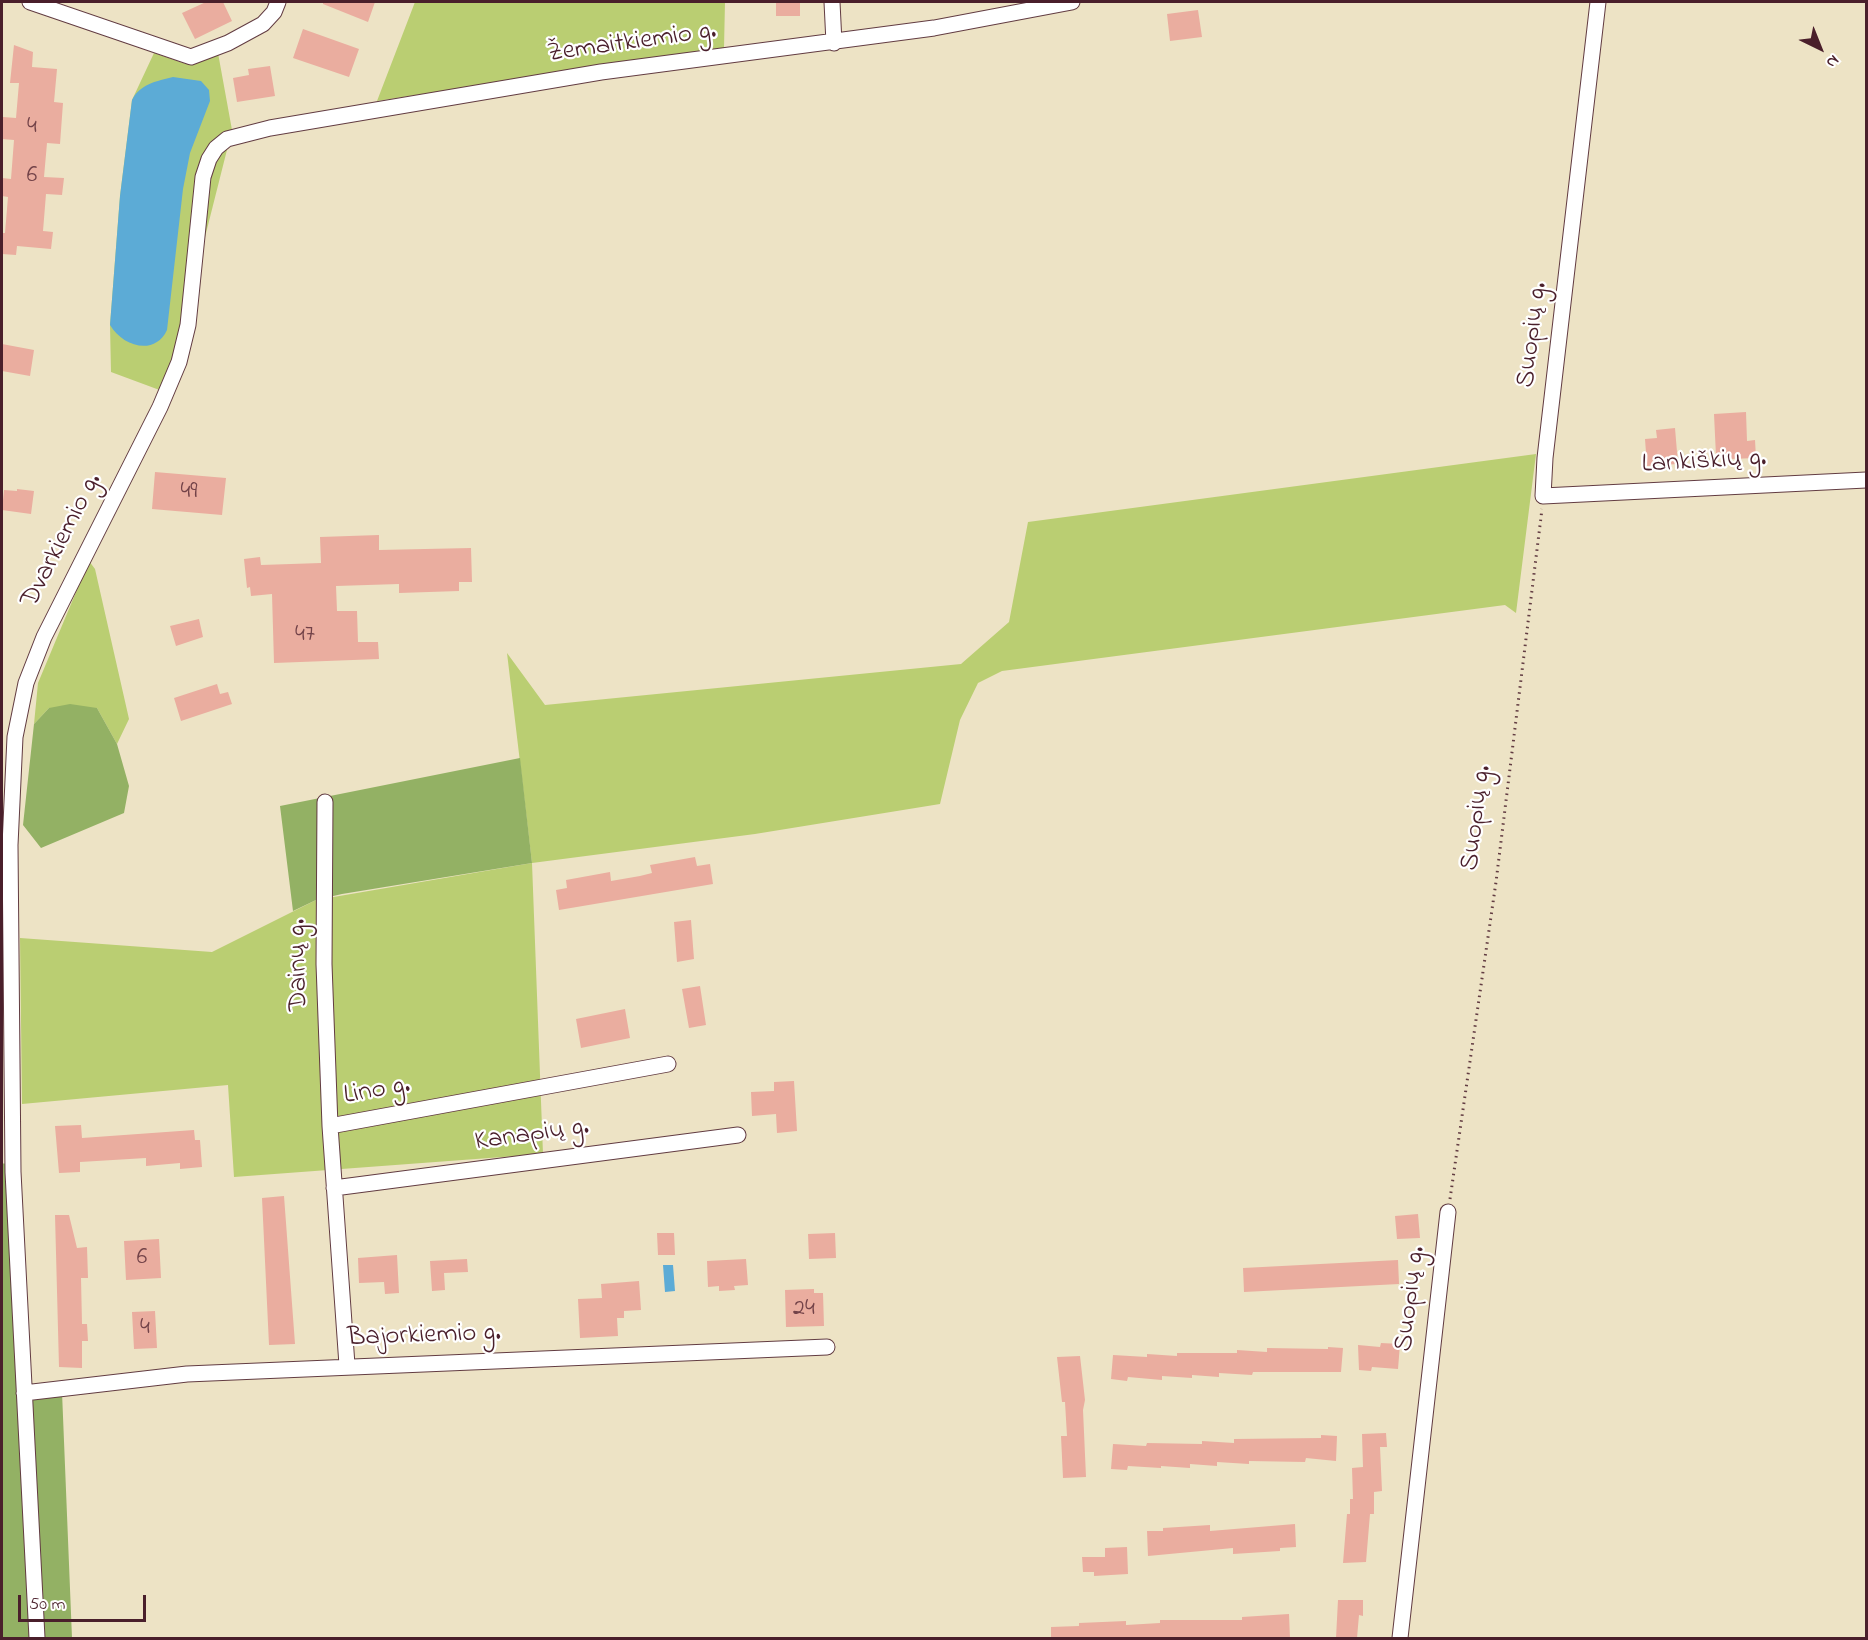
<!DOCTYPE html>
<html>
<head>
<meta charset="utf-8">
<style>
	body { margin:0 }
	#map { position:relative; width:1868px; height:1640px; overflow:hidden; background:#ede3c5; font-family:"Indie Flower",sans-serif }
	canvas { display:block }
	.frame { position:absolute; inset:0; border:3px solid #4a1f2b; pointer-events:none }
	.north { position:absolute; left:1790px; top:18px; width:60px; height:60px; -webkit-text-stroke:4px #fff; paint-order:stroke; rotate:137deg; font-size:16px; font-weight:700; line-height:24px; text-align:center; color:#4a1f2b }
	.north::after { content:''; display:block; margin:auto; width:21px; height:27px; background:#4a1f2b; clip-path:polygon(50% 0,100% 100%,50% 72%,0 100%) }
	.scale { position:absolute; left:18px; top:1595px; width:128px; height:27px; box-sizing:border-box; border:3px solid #4a1f2b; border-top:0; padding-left:8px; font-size:18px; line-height:21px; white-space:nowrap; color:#4a1f2b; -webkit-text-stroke:4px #fff; paint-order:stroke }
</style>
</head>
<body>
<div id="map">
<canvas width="1868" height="1640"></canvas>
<div class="frame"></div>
<div class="north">N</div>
<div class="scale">50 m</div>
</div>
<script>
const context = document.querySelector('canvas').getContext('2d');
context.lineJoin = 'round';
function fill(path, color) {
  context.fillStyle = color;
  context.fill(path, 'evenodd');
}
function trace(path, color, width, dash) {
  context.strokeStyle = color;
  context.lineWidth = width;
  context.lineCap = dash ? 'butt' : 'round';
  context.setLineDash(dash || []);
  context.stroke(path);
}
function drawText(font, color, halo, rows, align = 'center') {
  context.font = font + ' "Indie Flower",sans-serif';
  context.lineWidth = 4.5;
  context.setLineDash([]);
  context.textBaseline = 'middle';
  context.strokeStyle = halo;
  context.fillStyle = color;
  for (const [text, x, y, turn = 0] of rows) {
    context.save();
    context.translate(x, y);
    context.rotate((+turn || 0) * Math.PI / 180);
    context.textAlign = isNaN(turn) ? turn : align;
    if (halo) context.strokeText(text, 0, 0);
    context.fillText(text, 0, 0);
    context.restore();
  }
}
fill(new Path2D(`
	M 415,2 L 725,2 L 724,48 L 377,101 Z
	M 154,53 L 186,64 L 218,53 L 232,130 L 203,245 L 189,356 L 173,395 L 111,372 L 110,325 L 120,196 L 132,100 Z
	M 1536,454 L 1516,613 L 1505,605 L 1002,671 L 978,683 L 960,720 L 940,804 L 755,834 L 532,863 L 543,1154 L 234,1177 L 228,1085 L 22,1104 L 20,938 L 212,952 L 316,900 L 532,863 L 507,653 L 545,705 L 961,664 L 1009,622 L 1028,522 Z
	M 89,561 L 95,569 L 129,719 L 117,744 L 97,708 L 49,708 L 34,724 L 38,683 Z`), '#bace72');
fill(new Path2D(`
	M 70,704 L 97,708 L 117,744 L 129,786 L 124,813 L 41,848 L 23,825 L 34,724 L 49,708 Z
	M 520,758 L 532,863 L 342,894 L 316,900 L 293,911 L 280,806 Z
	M 4,1163 L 13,1172 L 24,1393 L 62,1392 L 72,1638 L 2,1638 L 2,1165 Z`), '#93b164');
fill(new Path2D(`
	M 173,77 L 201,81 L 209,90 L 210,101 L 190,153 L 183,189 L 167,330 C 155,356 123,347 110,325 L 120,196 L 132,100 C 140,84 157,81 173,77 Z
	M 663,1265 L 673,1265 L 675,1291 L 665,1292 Z`), '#5cabd6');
fill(new Path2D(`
	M 206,2 L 223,2 L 232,21 L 195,39 L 182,13 Z
	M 323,2 L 375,2 L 368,22 L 323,4 Z
	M 776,2 L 800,2 L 800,16 L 776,16 Z
	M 1198,10 L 1202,37 L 1170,41 L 1167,14 Z
	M 303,29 L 359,49 L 349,77 L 293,58 Z
	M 14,45 L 33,52 L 32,67 L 57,69 L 54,102 L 63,103 L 60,144 L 47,143 L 44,177 L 64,178 L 62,195 L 46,194 L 43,231 L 53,232 L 51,249 L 17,246 L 16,255 L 2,254 L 2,233 L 5,233 L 8,197 L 2,196 L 2,178 L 11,179 L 14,140 L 2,139 L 3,117 L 16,118 L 19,83 L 10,83 Z
	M 270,66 L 275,96 L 237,102 L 233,78 L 249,75 L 248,69 Z
	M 2,344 L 34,350 L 30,376 L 2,371 Z
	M 1746,412 L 1747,441 L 1755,440 L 1756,458 L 1730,459 L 1730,455 L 1716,456 L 1714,414 Z
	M 1675,428 L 1678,464 L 1647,466 L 1645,439 L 1657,438 L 1656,430 Z
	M 155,472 L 226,478 L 222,515 L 152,509 Z
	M 17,489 L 34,491 L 31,514 L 2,510 L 4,490 L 17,491 Z
	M 379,535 L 379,550 L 471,548 L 472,582 L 459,582 L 459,591 L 399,593 L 399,584 L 336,586 L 337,611 L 357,611 L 358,642 L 378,642 L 379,659 L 274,663 L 272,594 L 251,596 L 250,587 L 247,588 L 244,559 L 260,557 L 261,565 L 321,563 L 320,537 Z
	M 199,619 L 203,637 L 176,646 L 170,626 Z
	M 217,684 L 220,694 L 228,692 L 232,704 L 181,721 L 174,698 Z
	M 695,857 L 697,866 L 710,864 L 713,884 L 559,910 L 556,890 L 567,888 L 566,880 L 610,872 L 611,881 L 640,876 L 652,873 L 650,865 Z
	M 691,920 L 694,959 L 677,962 L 674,922 Z
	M 700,986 L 706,1025 L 689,1028 L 682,989 Z
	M 625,1009 L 630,1038 L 581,1048 L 576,1019 Z
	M 794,1081 L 797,1131 L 777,1133 L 776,1114 L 752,1116 L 751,1092 L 774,1091 L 774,1082 Z
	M 81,1125 L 82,1138 L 194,1130 L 195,1140 L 200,1140 L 202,1167 L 180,1169 L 180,1163 L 146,1166 L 146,1158 L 80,1162 L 80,1172 L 59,1173 L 55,1126 Z
	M 284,1196 L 295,1344 L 269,1345 L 262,1198 Z
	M 1418,1214 L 1420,1238 L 1397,1239 L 1395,1216 Z
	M 55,1215 L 69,1215 L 77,1248 L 87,1247 L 88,1278 L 81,1278 L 82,1324 L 87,1324 L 88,1341 L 82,1341 L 82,1368 L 59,1367 Z
	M 657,1233 L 674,1233 L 675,1255 L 658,1255 Z
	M 835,1233 L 836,1258 L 809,1259 L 808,1234 Z
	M 159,1239 L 161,1278 L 126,1280 L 124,1241 Z
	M 397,1255 L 399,1293 L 385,1294 L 384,1282 L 359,1283 L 358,1258 Z
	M 467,1259 L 468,1272 L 444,1273 L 445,1290 L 432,1291 L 430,1261 Z
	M 746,1259 L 748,1285 L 734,1286 L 735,1290 L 719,1291 L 719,1286 L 708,1287 L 707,1261 Z
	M 1398,1260 L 1399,1284 L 1244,1292 L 1243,1268 Z
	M 639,1281 L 641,1310 L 624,1311 L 624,1318 L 617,1318 L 618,1336 L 580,1338 L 578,1299 L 602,1298 L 601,1284 Z
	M 814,1289 L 814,1293 L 823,1293 L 824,1326 L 786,1327 L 785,1290 Z
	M 155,1311 L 157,1348 L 134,1349 L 132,1312 Z
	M 1381,1343 L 1400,1344 L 1398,1369 L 1372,1367 L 1371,1371 L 1359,1370 L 1358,1345 L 1380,1347 Z
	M 1328,1347 L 1343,1348 L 1341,1372 L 1253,1372 L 1252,1375 L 1219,1373 L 1219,1377 L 1192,1375 L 1192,1378 L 1162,1376 L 1162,1380 L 1128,1377 L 1127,1381 L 1111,1379 L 1113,1355 L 1147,1357 L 1147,1354 L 1177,1356 L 1177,1353 L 1237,1353 L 1237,1350 L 1267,1352 L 1267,1348 L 1328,1349 Z
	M 1080,1356 L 1085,1400 L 1083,1410 L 1086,1477 L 1063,1478 L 1061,1436 L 1067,1436 L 1065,1402 L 1062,1402 L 1057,1357 Z
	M 1386,1433 L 1387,1447 L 1380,1447 L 1382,1491 L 1374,1492 L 1374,1514 L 1370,1514 L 1366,1562 L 1343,1563 L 1347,1514 L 1350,1514 L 1350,1499 L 1353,1499 L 1352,1468 L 1363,1467 L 1362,1434 Z
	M 1321,1435 L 1337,1436 L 1336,1461 L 1306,1458 L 1305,1462 L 1249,1461 L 1249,1464 L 1217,1462 L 1217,1466 L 1190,1464 L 1190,1468 L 1161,1466 L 1161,1468 L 1128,1466 L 1127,1470 L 1111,1469 L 1113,1444 L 1146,1446 L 1147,1443 L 1202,1444 L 1202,1441 L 1234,1443 L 1234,1439 L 1321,1438 Z
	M 1295,1524 L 1296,1547 L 1280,1548 L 1280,1551 L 1233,1554 L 1233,1548 L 1148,1556 L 1147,1531 L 1163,1531 L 1163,1528 L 1210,1525 L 1210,1531 Z
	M 1127,1547 L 1128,1574 L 1094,1576 L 1094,1572 L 1083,1572 L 1082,1557 L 1105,1557 L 1105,1548 Z
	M 1338,1600 L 1363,1600 L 1363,1616 L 1359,1615 L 1357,1638 L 1336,1638 Z
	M 1289,1614 L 1290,1638 L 1051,1638 L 1051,1627 L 1079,1626 L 1079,1623 L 1126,1621 L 1126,1625 L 1160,1623 L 1160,1620 L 1242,1620 L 1242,1617 Z`), '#eaad9f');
const street = new Path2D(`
	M 30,2 L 191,57 L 228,43 L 263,24 L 274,12 L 278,2
	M 832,2 L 834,43
	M 1598,2 L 1545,458 L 1543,496 L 1866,480
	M 325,802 L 324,964 L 330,1126
	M 334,1188 L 738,1135
	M 347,1365 L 330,1126 L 668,1064
	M 24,1393 L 187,1374 L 827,1347
	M 37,1638 L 13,1172 L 10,845 L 15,737 L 26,683 L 44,637 L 160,407 L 179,362 L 188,325 L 203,177 L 209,159 L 216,148 L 227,139 L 270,128 L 601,72 L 934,28 L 1072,2
	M 1400,1638 L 1448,1212`);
trace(street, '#623c42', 17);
trace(new Path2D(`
	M 1450,1199 L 1496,882 L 1542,509`), '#623c42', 3, [1.5, 4.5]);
trace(street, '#fff', 15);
drawText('24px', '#724248', null, [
	["4",32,128],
	["6",32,177],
	["49",189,493],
	["47",305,636],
	["6",142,1259],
	["24",804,1310],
	["4",145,1329]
]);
drawText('27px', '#4a1f2b', '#fff', [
	["Žemaitkiemio g.",632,44,-8],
	["Suopių g.",1534,335,-83],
	["Lankiškių g.",1704,463,-3],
	["Dvarkiemio g.",63,541,-63],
	["Suopių g.",1478,818,-83],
	["Dainų g.",300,965,-91],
	["Lino g.",377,1092,-10],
	["Kanapių g.",532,1136,-8],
	["Suopių g.",1412,1299,-83],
	["Bajorkiemio g.",424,1337,-2]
]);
</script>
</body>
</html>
